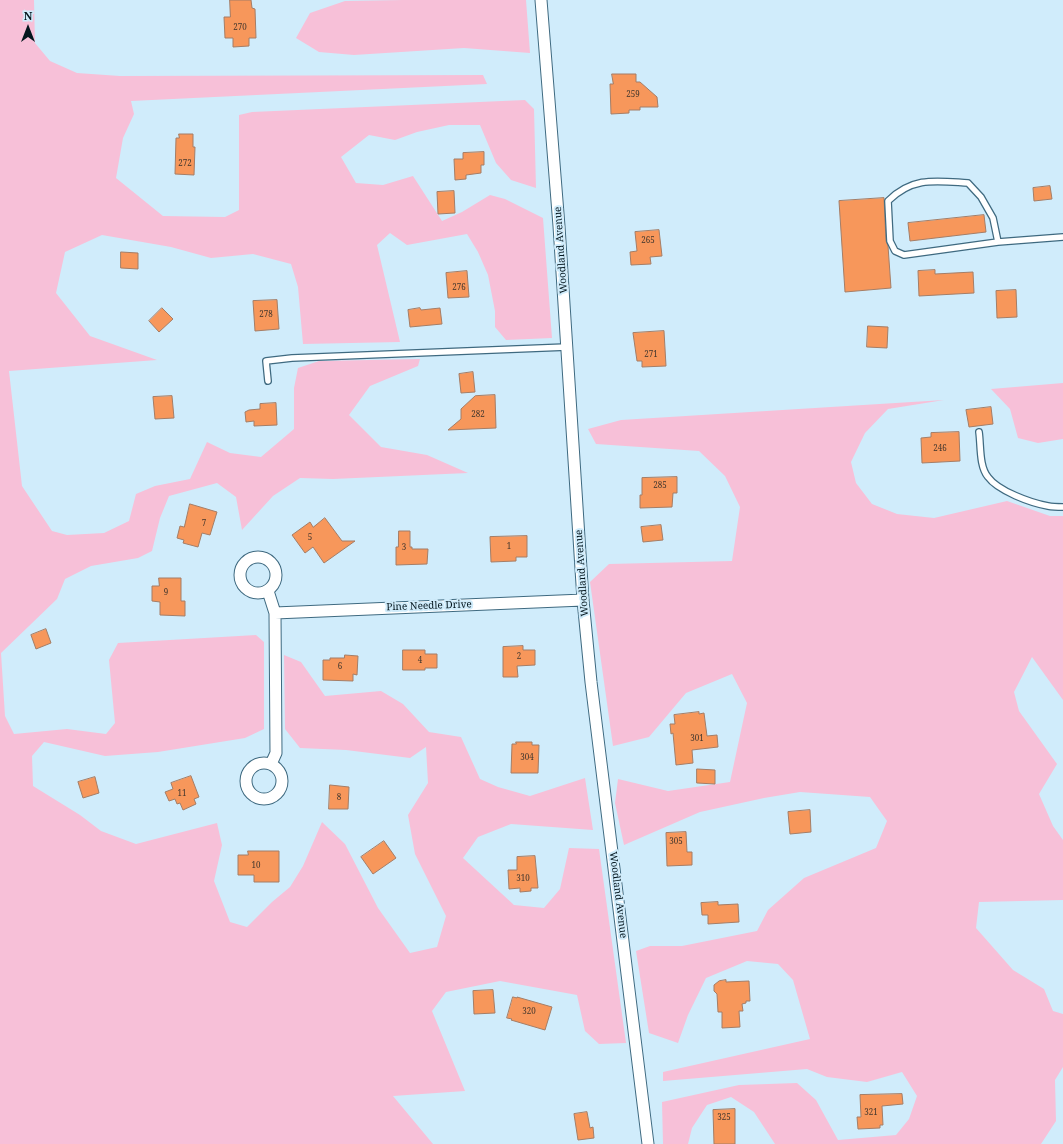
<!DOCTYPE html>
<html>
<head>
<meta charset="utf-8">
<style>
	body { margin:0 }
	#map { position:relative; width:1063px; height:1144px; overflow:hidden; background:#d0ecfb; font-family:"Noto Serif",serif }
	canvas { display:block }
	.north { position:absolute; left:8px; top:8px; width:40px; height:40px; -webkit-text-stroke:3px #d0ecfb; paint-order:stroke; rotate:0deg; font-size:11px; font-weight:700; line-height:16px; text-align:center; color:#04161e }
	.north::after { content:''; display:block; margin:auto; width:14px; height:18px; background:#04161e; clip-path:polygon(50% 0,100% 100%,50% 72%,0 100%) }
</style>
</head>
<body>
<div id="map">
<canvas width="1063" height="1144"></canvas>
<div class="north">N</div>
</div>
<script>
const context = document.querySelector('canvas').getContext('2d');
context.lineJoin = 'round';
function fill(path, color) {
  context.fillStyle = color;
  context.fill(path, 'evenodd');
}
function trace(path, color, width, dash) {
  context.strokeStyle = color;
  context.lineWidth = width;
  context.lineCap = dash ? 'butt' : 'round';
  context.setLineDash(dash || []);
  context.stroke(path);
}
function drawText(font, color, halo, rows, align = 'center') {
  context.font = font + ' "Noto Serif",serif';
  context.lineWidth = 4;
  context.setLineDash([]);
  context.textBaseline = 'middle';
  context.strokeStyle = halo;
  context.fillStyle = color;
  for (const [text, x, y, turn = 0] of rows) {
    context.save();
    context.translate(x, y);
    context.rotate((+turn || 0) * Math.PI / 180);
    context.textAlign = isNaN(turn) ? turn : align;
    if (halo) context.strokeText(text, 0, 0);
    context.fillText(text, 0, 0);
    context.restore();
  }
}
fill(new Path2D(`
	M 0,0 L 34,0 L 35,43 L 50,61 L 77,73 L 120,76 L 483,75 L 487,84 L 131,101 L 134,114 L 123,138 L 116,178 L 163,216 L 225,217 L 239,210 L 239,115 L 252,112 L 525,100 L 534,109 L 536,188 L 511,180 L 496,163 L 480,125 L 449,125 L 417,132 L 395,140 L 369,135 L 341,157 L 356,183 L 383,185 L 413,176 L 442,221 L 462,212 L 490,195 L 505,199 L 543,218 L 552,338 L 506,340 L 495,327 L 495,311 L 488,275 L 478,252 L 467,234 L 407,245 L 390,233 L 377,245 L 400,342 L 303,344 L 298,287 L 291,264 L 253,254 L 211,258 L 171,247 L 102,235 L 65,252 L 56,293 L 90,336 L 157,360 L 9,371 L 22,486 L 52,531 L 67,535 L 104,533 L 129,521 L 136,494 L 155,486 L 190,479 L 207,442 L 230,453 L 261,457 L 294,429 L 294,388 L 298,368 L 319,361 L 420,359 L 418,366 L 370,386 L 349,415 L 381,447 L 427,455 L 468,473 L 333,479 L 300,478 L 273,496 L 242,530 L 236,497 L 217,483 L 169,496 L 160,518 L 152,551 L 138,558 L 91,566 L 65,579 L 57,599 L 1,653 L 5,716 L 14,734 L 67,729 L 106,734 L 115,723 L 109,660 L 118,643 L 256,635 L 264,642 L 264,729 L 245,738 L 158,752 L 105,756 L 44,742 L 32,756 L 33,786 L 80,815 L 101,831 L 136,844 L 217,823 L 222,845 L 214,881 L 230,922 L 247,927 L 272,902 L 290,887 L 303,866 L 322,822 L 345,844 L 378,908 L 410,953 L 437,947 L 446,916 L 415,854 L 408,815 L 428,783 L 426,747 L 410,758 L 346,750 L 300,748 L 285,729 L 284,655 L 301,662 L 325,696 L 381,691 L 403,704 L 429,732 L 461,737 L 480,779 L 498,787 L 530,796 L 585,778 L 593,830 L 511,824 L 478,837 L 463,858 L 514,905 L 544,908 L 560,889 L 569,848 L 599,849 L 626,1043 L 599,1044 L 585,1031 L 577,995 L 500,981 L 446,992 L 432,1011 L 465,1091 L 393,1096 L 433,1144 L 0,1144 Z
	M 403,0 L 526,0 L 530,53 L 464,48 L 354,55 L 319,52 L 296,38 L 310,13 L 345,1 Z
	M 1063,383 L 1063,439 L 1038,443 L 1018,438 L 1010,409 L 991,389 Z
	M 944,400 L 888,409 L 865,433 L 851,462 L 856,483 L 872,504 L 897,514 L 934,518 L 1007,501 L 1050,516 L 1063,516 L 1063,700 L 1032,657 L 1014,692 L 1019,711 L 1057,764 L 1039,794 L 1053,826 L 1063,840 L 1063,900 L 979,902 L 976,928 L 1013,970 L 1044,989 L 1053,1011 L 1063,1014 L 1063,1067 L 1055,1080 L 1056,1121 L 1041,1144 L 775,1144 L 754,1112 L 731,1097 L 707,1105 L 692,1128 L 688,1144 L 663,1144 L 662,1102 L 739,1085 L 797,1083 L 816,1100 L 838,1140 L 896,1135 L 909,1119 L 917,1096 L 902,1072 L 867,1082 L 827,1077 L 807,1069 L 663,1081 L 663,1072 L 810,1039 L 793,980 L 778,964 L 747,961 L 706,978 L 688,1015 L 678,1043 L 649,1033 L 636,951 L 650,946 L 682,946 L 757,931 L 768,910 L 804,878 L 876,848 L 887,821 L 870,797 L 800,792 L 764,798 L 700,812 L 624,845 L 615,803 L 618,779 L 668,791 L 730,782 L 747,703 L 732,674 L 686,693 L 649,737 L 613,746 L 590,582 L 609,564 L 732,561 L 740,507 L 725,476 L 699,451 L 596,444 L 588,429 L 621,420 Z`), '#f7c0d8');
const building = new Path2D(`
	M 230,0 L 251,0 L 252,8 L 255,9 L 256,38 L 249,38 L 249,46 L 233,47 L 233,38 L 225,38 L 224,17 L 230,17 Z
	M 612,74 L 636,74 L 636,82 L 640,82 L 657,97 L 658,107 L 640,107 L 640,110 L 629,110 L 629,113 L 611,114 L 610,84 L 613,84 Z
	M 179,134 L 193,134 L 193,147 L 195,147 L 194,175 L 175,174 L 176,138 L 179,138 Z
	M 484,152 L 484,165 L 481,165 L 481,173 L 466,175 L 466,179 L 455,180 L 454,159 L 463,159 L 463,153 Z
	M 1050,186 L 1052,199 L 1034,201 L 1033,188 Z
	M 454,191 L 455,213 L 438,214 L 437,192 Z
	M 884,198 L 886,241 L 888,246 L 891,288 L 845,292 L 839,201 Z
	M 984,215 L 986,232 L 910,241 L 908,223 Z
	M 659,230 L 662,256 L 650,257 L 651,264 L 631,265 L 630,252 L 637,251 L 635,232 Z
	M 121,252 L 138,253 L 138,269 L 121,268 Z
	M 935,270 L 935,274 L 973,272 L 974,293 L 919,296 L 918,271 Z
	M 467,271 L 469,297 L 448,298 L 446,273 Z
	M 1016,290 L 1017,317 L 997,318 L 996,291 Z
	M 277,300 L 279,329 L 255,331 L 253,301 Z
	M 162,308 L 173,319 L 159,332 L 149,321 Z
	M 420,308 L 421,310 L 440,308 L 442,324 L 410,327 L 408,310 Z
	M 868,326 L 888,327 L 887,348 L 867,347 Z
	M 664,331 L 666,366 L 642,367 L 642,361 L 637,361 L 633,333 Z
	M 473,372 L 475,392 L 461,393 L 459,374 Z
	M 495,395 L 496,428 L 448,430 L 461,419 L 461,409 L 475,396 Z
	M 172,396 L 174,418 L 155,419 L 153,397 Z
	M 276,403 L 277,425 L 254,426 L 254,421 L 246,422 L 245,412 L 249,410 L 260,409 L 260,404 Z
	M 991,407 L 993,424 L 969,427 L 966,410 Z
	M 959,432 L 960,461 L 922,463 L 921,438 L 931,437 L 931,433 Z
	M 677,477 L 677,493 L 673,493 L 672,507 L 640,508 L 640,495 L 642,495 L 642,478 Z
	M 190,504 L 217,512 L 210,535 L 202,533 L 198,547 L 183,543 L 184,540 L 177,538 L 180,526 L 184,527 Z
	M 325,518 L 342,541 L 355,541 L 324,563 L 313,547 L 305,553 L 292,535 L 310,522 L 313,527 Z
	M 661,525 L 663,540 L 643,542 L 641,527 Z
	M 399,531 L 410,531 L 410,547 L 412,547 L 412,549 L 428,549 L 427,564 L 396,565 L 396,547 L 398,547 Z
	M 527,536 L 527,557 L 516,557 L 516,561 L 491,562 L 490,537 Z
	M 159,578 L 181,578 L 181,601 L 185,601 L 185,616 L 160,615 L 160,602 L 152,601 L 152,586 L 159,586 Z
	M 46,629 L 51,643 L 36,649 L 31,635 Z
	M 523,646 L 523,650 L 535,650 L 535,665 L 517,666 L 518,677 L 503,677 L 503,647 Z
	M 403,650 L 425,650 L 425,654 L 437,654 L 437,668 L 425,668 L 425,670 L 403,670 Z
	M 345,655 L 358,656 L 357,675 L 353,674 L 353,681 L 323,680 L 323,660 L 330,660 L 330,658 L 344,658 Z
	M 699,712 L 699,714 L 704,713 L 707,736 L 717,735 L 718,747 L 692,750 L 693,763 L 676,765 L 673,733 L 671,734 L 670,724 L 675,724 L 674,715 Z
	M 516,742 L 532,742 L 532,745 L 539,745 L 538,773 L 511,773 L 512,744 L 516,744 Z
	M 697,769 L 715,770 L 715,784 L 697,783 Z
	M 191,776 L 199,797 L 194,799 L 196,804 L 183,810 L 180,803 L 177,804 L 175,799 L 169,801 L 165,792 L 173,789 L 171,783 Z
	M 95,777 L 99,793 L 83,798 L 78,782 Z
	M 330,785 L 349,787 L 348,809 L 329,809 Z
	M 810,810 L 811,832 L 790,834 L 788,812 Z
	M 686,832 L 687,852 L 692,852 L 692,865 L 667,866 L 666,833 Z
	M 384,841 L 396,858 L 373,874 L 361,857 Z
	M 248,851 L 279,851 L 279,882 L 254,882 L 254,875 L 238,875 L 238,855 L 248,855 Z
	M 535,856 L 538,888 L 531,888 L 531,891 L 520,892 L 520,888 L 509,889 L 508,870 L 517,870 L 517,857 Z
	M 718,902 L 718,905 L 738,904 L 739,922 L 708,924 L 708,915 L 702,915 L 701,903 Z
	M 726,980 L 726,982 L 749,981 L 750,1001 L 746,1001 L 746,1003 L 742,1004 L 743,1011 L 739,1011 L 740,1027 L 722,1028 L 722,1012 L 718,1012 L 717,994 L 714,991 L 714,985 L 719,981 Z
	M 493,990 L 495,1013 L 474,1014 L 473,991 Z
	M 513,997 L 517,998 L 517,997 L 552,1007 L 545,1030 L 511,1020 L 512,1019 L 507,1018 Z
	M 902,1094 L 903,1104 L 882,1106 L 883,1125 L 880,1125 L 880,1128 L 858,1129 L 857,1117 L 861,1117 L 860,1095 Z
	M 735,1109 L 735,1144 L 714,1144 L 713,1110 Z
	M 587,1112 L 590,1128 L 593,1127 L 594,1138 L 578,1140 L 574,1114 Z`);
fill(building, '#f7975b');
trace(building, '#a47d66', 1);
const lane = new Path2D(`
	M 998,242 L 993,218 L 981,197 L 968,183 C 937,181 913,176 888,201 L 890,241 L 895,251 L 904,255 L 998,242 L 1063,237
	M 268,381 L 266,361 L 292,358 L 567,347
	M 979,432 C 981,446 979,466 988,477 C 998,491 1031,503 1048,506 C 1053,507 1058,507 1063,507`);
const street = new Path2D(`
	M 541,0 L 559,226 L 583,600 L 591,682 L 648,1144
	M240 575a18 18 0 1 1 36 0a18 18 0 1 1-36 0Z
	M 268,591 L 275,613 L 276,753 L 271,764
	M 275,613 L 583,600
	M246 781a18 18 0 1 1 36 0a18 18 0 1 1-36 0Z`);
trace(lane, '#3f6a80', 8);
trace(street, '#3f6a80', 13);
trace(lane, '#fff', 5.5);
trace(street, '#fff', 11);
drawText('8px', '#41362d', null, [
	["270",240,28],
	["259",633,95],
	["272",185,164],
	["265",648,241],
	["276",459,288],
	["278",266,315],
	["271",651,355],
	["282",478,415],
	["246",940,449],
	["285",660,486],
	["7",204,524],
	["5",310,538],
	["1",509,547],
	["3",404,548],
	["9",166,593],
	["2",519,657],
	["4",420,661],
	["6",340,667],
	["301",697,739],
	["304",527,758],
	["11",182,794],
	["8",339,798],
	["305",676,842],
	["10",256,866],
	["310",523,879],
	["320",529,1012],
	["321",871,1113],
	["325",724,1118]
]);
drawText('10px', '#04161e', '#d0ecfb', [
	["Woodland Avenue",561,250,-94],
	["Woodland Avenue",582,573,-94],
	["Pine Needle Drive",429,606,-2],
	["Woodland Avenue",618,895,83]
]);
</script>
</body>
</html>
